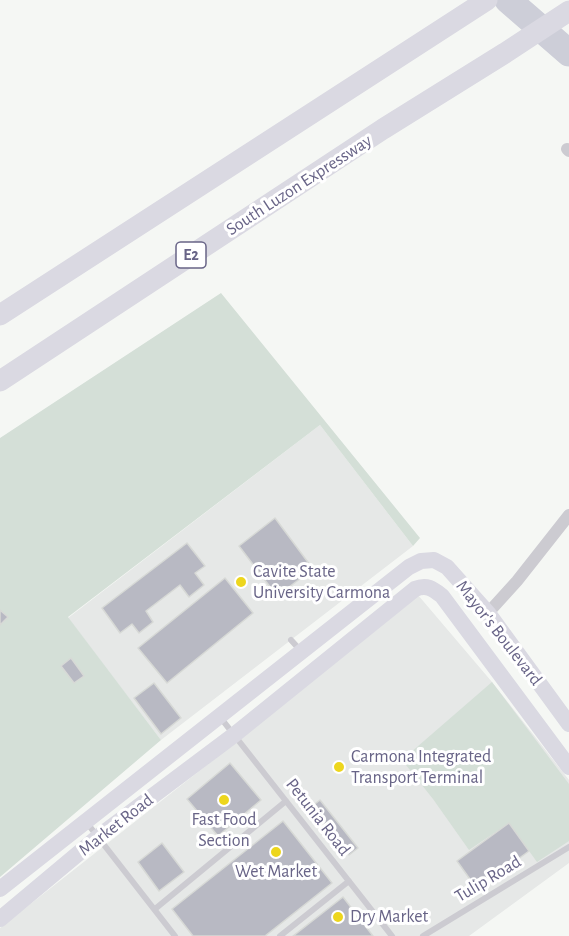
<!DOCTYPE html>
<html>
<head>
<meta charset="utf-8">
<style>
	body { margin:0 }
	canvas { display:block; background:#f5f7f4 }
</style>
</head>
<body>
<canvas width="569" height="936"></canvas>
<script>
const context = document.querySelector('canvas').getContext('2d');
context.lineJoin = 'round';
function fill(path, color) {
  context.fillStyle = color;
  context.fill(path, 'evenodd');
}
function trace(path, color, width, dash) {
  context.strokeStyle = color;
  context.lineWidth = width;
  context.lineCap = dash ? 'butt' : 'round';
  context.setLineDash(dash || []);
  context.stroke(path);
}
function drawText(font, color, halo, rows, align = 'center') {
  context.font = font + ' "Alegreya Sans",sans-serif';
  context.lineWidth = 6;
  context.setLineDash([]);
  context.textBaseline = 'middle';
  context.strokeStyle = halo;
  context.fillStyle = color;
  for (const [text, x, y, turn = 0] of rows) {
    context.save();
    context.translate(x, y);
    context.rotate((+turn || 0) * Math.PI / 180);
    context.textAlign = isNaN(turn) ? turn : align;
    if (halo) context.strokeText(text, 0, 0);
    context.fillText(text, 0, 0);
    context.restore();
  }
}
fill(new Path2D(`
	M 320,425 L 413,546 L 161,740 L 68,618 Z
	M 418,595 L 492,682 L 569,780 L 569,863 L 469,936 L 0,936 L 0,928 L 245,735 Z`), '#e6e8e7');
fill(new Path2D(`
	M 221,293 L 420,538 L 413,546 L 320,425 L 68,617 L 161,740 L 0,877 L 0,438 Z
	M 492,682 L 569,784 L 569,841 L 537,862 L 509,823 L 469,850 L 433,799 L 402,760 Z`), '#d4dfd7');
trace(new Path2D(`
	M 508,0 L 569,53`), '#cdced8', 27);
const building = new Path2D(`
	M 275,518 L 313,569 L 277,596 L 239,546 Z
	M 187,543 L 205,566 L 195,573 L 204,585 L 189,597 L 180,585 L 146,611 L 153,622 L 139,633 L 132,624 L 120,633 L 102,608 Z
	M 225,578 L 253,613 L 167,683 L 138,648 Z
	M 0,610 L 8,617 L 0,625 Z
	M 71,658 L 84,676 L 74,683 L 61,666 Z
	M 154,683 L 181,718 L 161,734 L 134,698 Z
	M 230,763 L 261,800 L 218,836 L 187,799 Z
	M 320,800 L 358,848 L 349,855 L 311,807 Z
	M 283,821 L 332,883 L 265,936 L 193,936 L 172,909 Z
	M 509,823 L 529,851 L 477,889 L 457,861 Z
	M 162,843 L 184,872 L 159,891 L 138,862 Z
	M 343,897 L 373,936 L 293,936 Z`);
fill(building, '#b8b9c3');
trace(building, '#d7d9d6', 1.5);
trace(new Path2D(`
	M 291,640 L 301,651
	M 220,717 L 392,936
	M 87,823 L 175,936
	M 155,909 L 286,801
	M 280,936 L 349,881
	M 423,936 L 569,847`), '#cccbd1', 6);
trace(new Path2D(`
	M 567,149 L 569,151
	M 488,613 L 517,581 L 569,515`), '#cccbd1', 12);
trace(new Path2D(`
	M 0,889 L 409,567 L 421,561 L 434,560 L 447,567 L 488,613 L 569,724
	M 0,919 L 98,837 L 234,735 L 415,589 C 427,584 433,589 442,596 L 569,767`), '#dad9e2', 16);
trace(new Path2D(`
	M 0,315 L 487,0
	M 0,381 L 383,129 L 505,53 L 569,11`), '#dad9e2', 21);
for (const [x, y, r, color] of [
	[241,582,6,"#edd61d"],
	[339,767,6,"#edd61d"],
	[224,800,6,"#edd61d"],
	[276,852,6,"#edd61d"],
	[338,917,6,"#edd61d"]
]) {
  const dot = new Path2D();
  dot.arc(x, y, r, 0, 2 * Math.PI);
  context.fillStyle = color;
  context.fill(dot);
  trace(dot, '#fff', 2);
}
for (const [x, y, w] of [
	[191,255,30]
]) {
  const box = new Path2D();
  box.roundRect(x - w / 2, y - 13, w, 26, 4.5);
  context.fillStyle = '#fff';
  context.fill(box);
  trace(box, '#686487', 1.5);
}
drawText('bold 16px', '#686487', null, [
	["E2",191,255]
]);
drawText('18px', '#686487', '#fff', [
	["South Luzon Expressway",299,185,-33],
	["Mayor's Boulevard",499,633,52],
	["Petunia Road",318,817,52],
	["Market Road",116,825,-38],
	["Tulip Road",488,879,-31]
]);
drawText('18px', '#686487', '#fff', [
	["Cavite State",253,572],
	["University Carmona",253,593],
	["Carmona Integrated",351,757],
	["Transport Terminal",351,778],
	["Fast Food",224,820,"center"],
	["Section",224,841,"center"],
	["Wet Market",276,872,"center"],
	["Dry Market",350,917]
], 'left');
</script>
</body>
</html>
